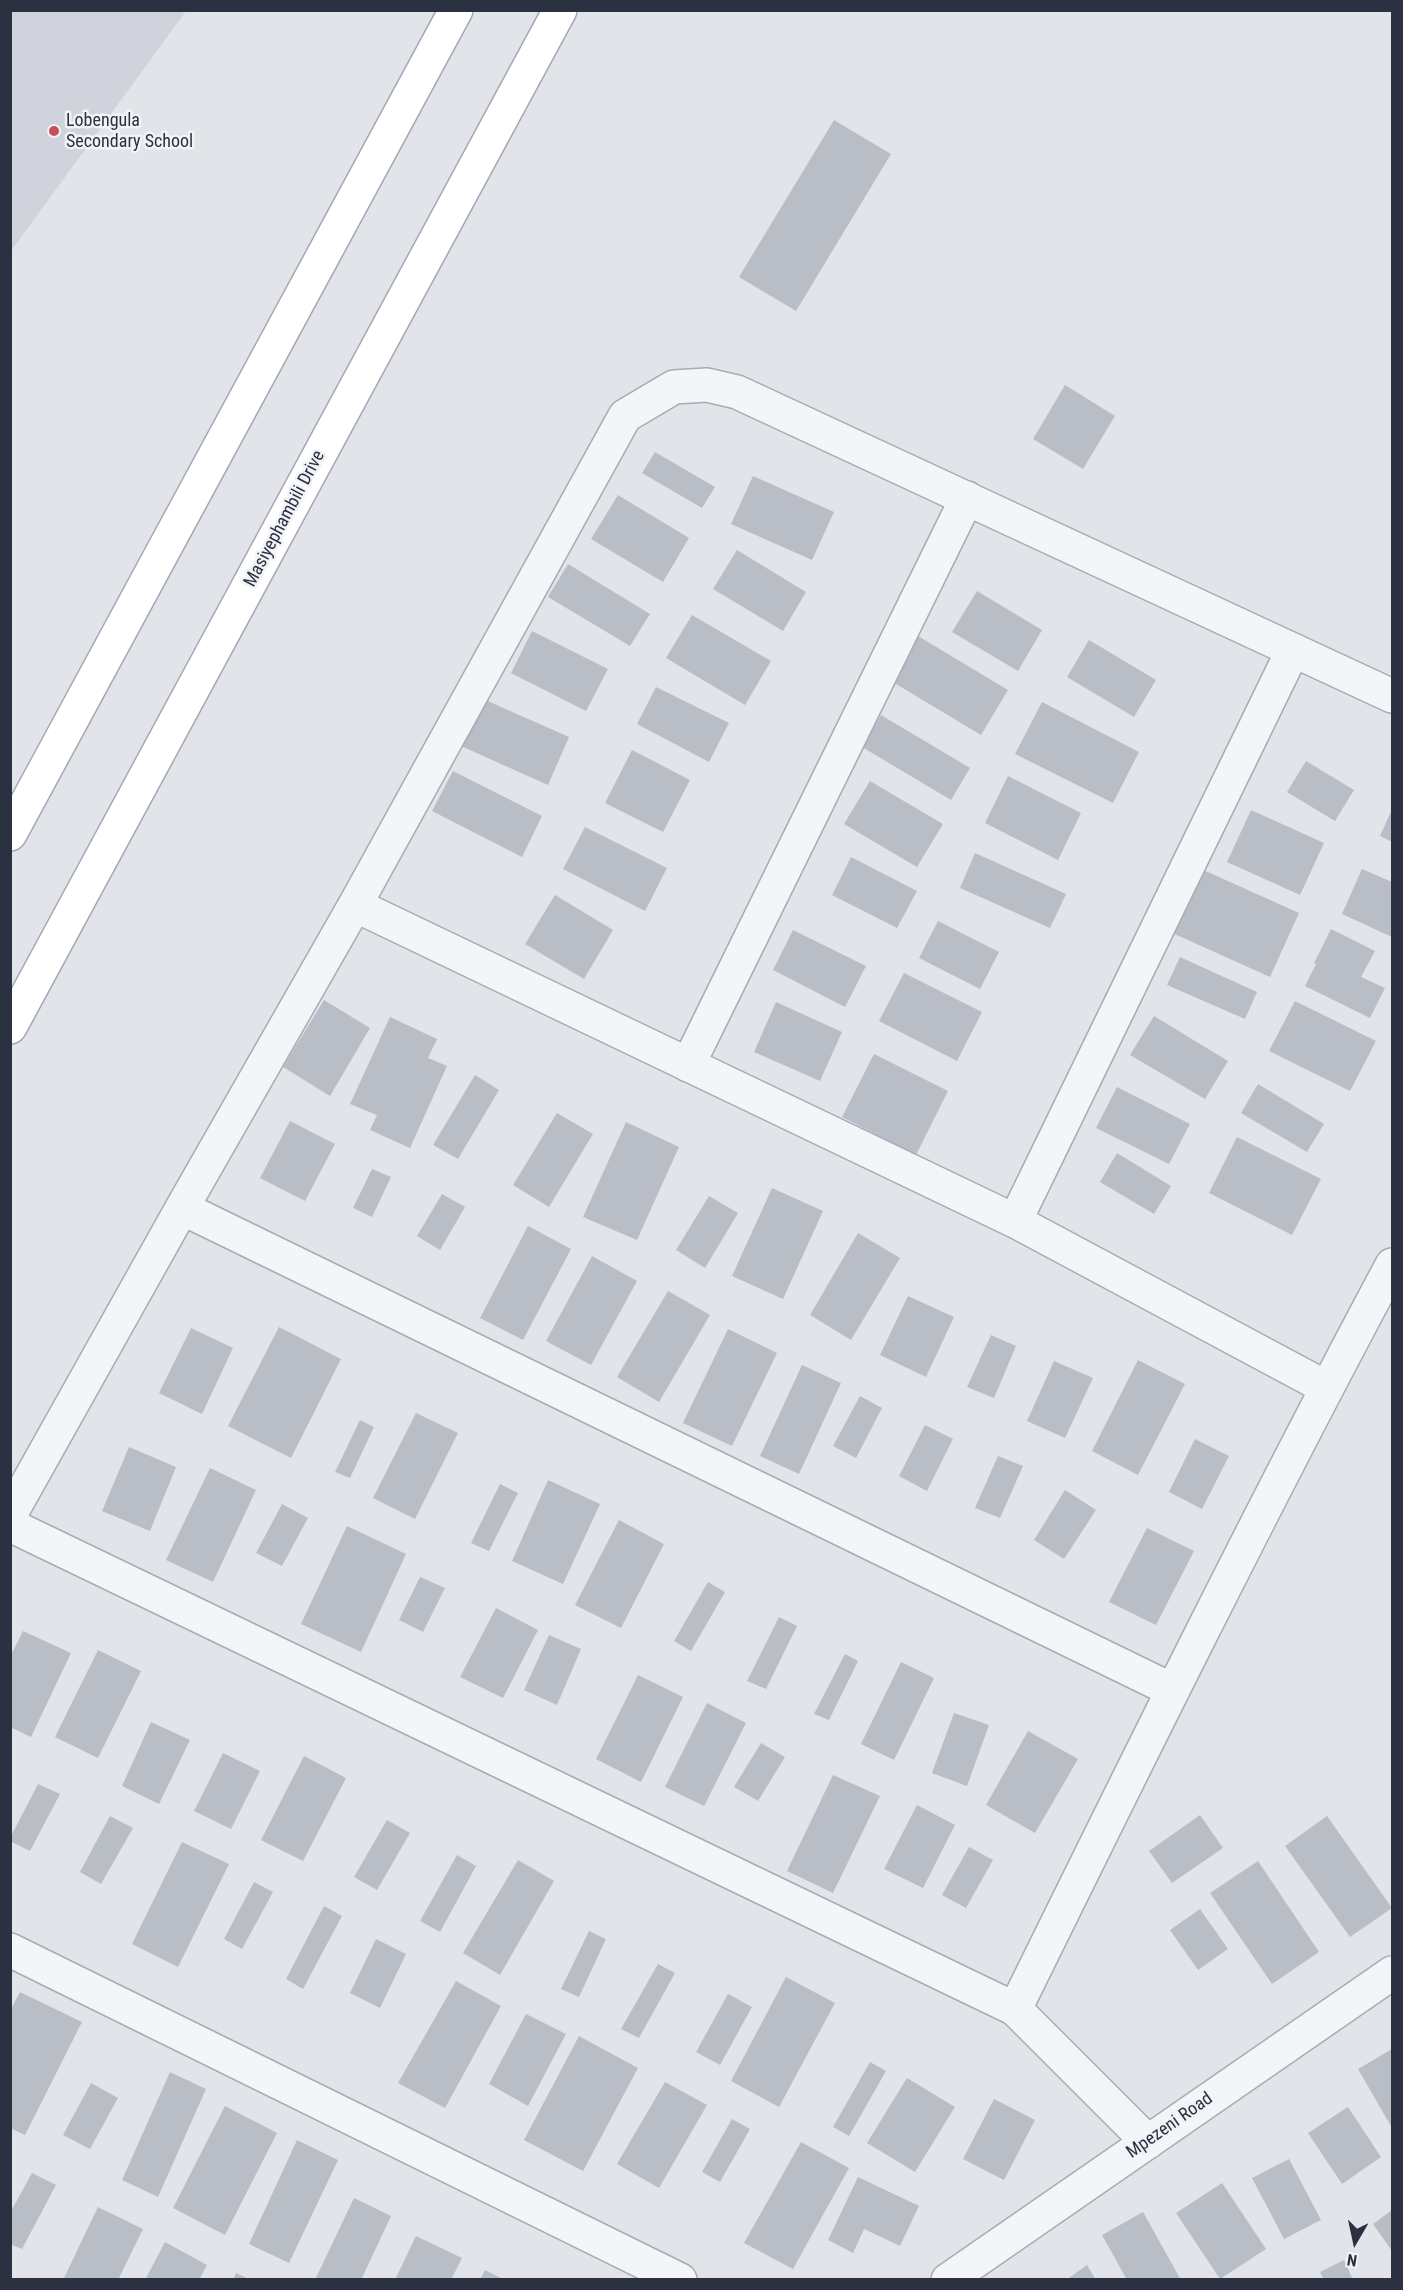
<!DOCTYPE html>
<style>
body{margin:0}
#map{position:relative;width:1403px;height:2290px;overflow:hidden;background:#e2e4e9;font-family:"Roboto Condensed",sans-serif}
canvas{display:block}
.frame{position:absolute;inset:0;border:12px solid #2b3140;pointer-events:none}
.north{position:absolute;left:1325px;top:2212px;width:60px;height:60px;-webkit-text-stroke:4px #f1f3f7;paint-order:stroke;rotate:189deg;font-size:16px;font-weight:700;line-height:24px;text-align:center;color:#2b3140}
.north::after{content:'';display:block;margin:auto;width:21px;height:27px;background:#2b3140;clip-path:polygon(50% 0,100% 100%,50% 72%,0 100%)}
</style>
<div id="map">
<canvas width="1403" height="2290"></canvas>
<div class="frame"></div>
<div class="north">N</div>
</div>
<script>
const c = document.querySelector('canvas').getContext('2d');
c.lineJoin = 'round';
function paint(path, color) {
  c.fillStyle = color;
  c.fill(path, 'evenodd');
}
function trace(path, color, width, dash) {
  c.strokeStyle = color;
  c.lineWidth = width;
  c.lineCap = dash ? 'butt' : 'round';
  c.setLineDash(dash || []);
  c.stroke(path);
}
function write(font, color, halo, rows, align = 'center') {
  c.font = font + ' "Roboto Condensed",sans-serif';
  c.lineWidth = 5;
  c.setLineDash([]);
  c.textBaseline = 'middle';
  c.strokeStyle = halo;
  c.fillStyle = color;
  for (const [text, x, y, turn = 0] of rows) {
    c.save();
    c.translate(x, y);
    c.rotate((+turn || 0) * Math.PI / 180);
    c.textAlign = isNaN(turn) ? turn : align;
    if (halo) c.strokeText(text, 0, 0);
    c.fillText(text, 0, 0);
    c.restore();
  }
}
paint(new Path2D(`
 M 11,10 L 186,11 L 11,251 L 10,11 Z`), '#d0d3db');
paint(new Path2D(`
 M 834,120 L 891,154 L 796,311 L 739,277 Z
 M 1065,385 L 1115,416 L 1083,469 L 1033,439 Z
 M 655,452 L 715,487 L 702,508 L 642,473 Z
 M 753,476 L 834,512 L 812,560 L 731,524 Z
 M 618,495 L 689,538 L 663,582 L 591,539 Z
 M 737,550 L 806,592 L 783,631 L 713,589 Z
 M 568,564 L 650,614 L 630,646 L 548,597 Z
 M 977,591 L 1042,630 L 1018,671 L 952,632 Z
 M 692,615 L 771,661 L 745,705 L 666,658 Z
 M 532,631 L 608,669 L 586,711 L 511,673 Z
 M 918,636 L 1008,690 L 981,735 L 891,681 Z
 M 1089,640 L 1156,680 L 1134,717 L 1067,677 Z
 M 656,687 L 729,723 L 709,762 L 637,724 Z
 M 483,699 L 569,737 L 548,785 L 461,746 Z
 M 1042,702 L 1139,752 L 1113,803 L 1015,754 Z
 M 881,715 L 970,768 L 951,800 L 862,747 Z
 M 632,750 L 690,780 L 663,832 L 605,803 Z
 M 1306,761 L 1354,790 L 1335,821 L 1287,792 Z
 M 453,771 L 542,816 L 522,857 L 432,811 Z
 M 1008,776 L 1081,813 L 1058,860 L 985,823 Z
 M 870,781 L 943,824 L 917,867 L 844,824 Z
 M 1392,809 L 1392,842 L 1380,836 Z
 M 1251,810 L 1324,843 L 1300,895 L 1227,862 Z
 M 585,827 L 667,868 L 645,911 L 563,869 Z
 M 975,853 L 1066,894 L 1050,928 L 960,888 Z
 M 851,857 L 917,891 L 897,928 L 832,895 Z
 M 1199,868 L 1299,913 L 1270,977 L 1170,932 Z
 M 1362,869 L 1392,882 L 1392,937 L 1342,914 Z
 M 555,895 L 613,930 L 584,979 L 525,944 Z
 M 938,921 L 999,952 L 980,989 L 919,958 Z
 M 1331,929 L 1375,951 L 1361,977 L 1385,988 L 1370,1018 L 1305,986 L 1316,964 L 1314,963 Z
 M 793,930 L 866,966 L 845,1007 L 773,970 Z
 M 1180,957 L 1257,992 L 1245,1019 L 1167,985 Z
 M 904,973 L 982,1012 L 957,1061 L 879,1021 Z
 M 324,1000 L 370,1028 L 330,1096 L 283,1067 Z
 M 1295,1001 L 1376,1041 L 1350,1091 L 1269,1051 Z
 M 776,1002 L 842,1032 L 820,1081 L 754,1052 Z
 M 1154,1016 L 1228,1061 L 1205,1099 L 1130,1055 Z
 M 390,1017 L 437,1039 L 428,1058 L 447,1066 L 410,1148 L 370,1130 L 377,1115 L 350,1104 Z
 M 874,1054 L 948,1091 L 916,1155 L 842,1117 Z
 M 475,1075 L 499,1090 L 458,1159 L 433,1145 Z
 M 1258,1084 L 1324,1124 L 1307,1152 L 1241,1113 Z
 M 1117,1087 L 1190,1124 L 1169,1164 L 1096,1128 Z
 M 557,1113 L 593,1134 L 549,1207 L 513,1185 Z
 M 290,1121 L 335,1144 L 305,1201 L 260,1178 Z
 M 626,1122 L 679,1147 L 637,1240 L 583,1217 Z
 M 1237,1137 L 1321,1179 L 1292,1235 L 1209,1193 Z
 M 1117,1153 L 1171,1186 L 1154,1214 L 1100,1182 Z
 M 372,1169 L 391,1177 L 372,1217 L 353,1208 Z
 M 772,1188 L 823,1211 L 783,1299 L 732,1276 Z
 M 442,1194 L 465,1207 L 440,1250 L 417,1236 Z
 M 709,1196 L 738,1213 L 705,1268 L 676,1250 Z
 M 528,1226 L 571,1249 L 523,1340 L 480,1318 Z
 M 858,1233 L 900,1258 L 851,1340 L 810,1315 Z
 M 592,1256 L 637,1281 L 591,1365 L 546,1341 Z
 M 668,1291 L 710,1315 L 659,1402 L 617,1377 Z
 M 908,1296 L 954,1317 L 926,1377 L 880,1355 Z
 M 279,1327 L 341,1359 L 291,1458 L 228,1426 Z
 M 191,1328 L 233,1348 L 202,1414 L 159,1393 Z
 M 728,1329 L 777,1353 L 732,1446 L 683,1423 Z
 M 991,1335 L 1016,1346 L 994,1398 L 967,1387 Z
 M 1138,1360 L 1185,1384 L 1138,1475 L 1092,1451 Z
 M 1054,1361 L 1093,1378 L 1065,1438 L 1027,1421 Z
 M 802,1365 L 841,1383 L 799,1474 L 760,1456 Z
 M 860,1396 L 882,1408 L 856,1458 L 833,1446 Z
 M 416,1413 L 458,1433 L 415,1519 L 373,1498 Z
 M 360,1420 L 374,1427 L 350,1478 L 335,1472 Z
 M 925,1425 L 953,1439 L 927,1491 L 899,1476 Z
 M 1195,1439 L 1229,1456 L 1202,1509 L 1169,1492 Z
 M 129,1447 L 176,1467 L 150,1531 L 102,1511 Z
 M 998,1456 L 1023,1466 L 1000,1518 L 975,1508 Z
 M 210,1468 L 256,1490 L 213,1582 L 166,1560 Z
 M 548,1480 L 600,1504 L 563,1584 L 512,1561 Z
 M 500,1484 L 518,1493 L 489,1551 L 471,1543 Z
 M 1065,1490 L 1096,1510 L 1064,1559 L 1034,1540 Z
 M 282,1504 L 308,1518 L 282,1566 L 256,1553 Z
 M 619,1520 L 664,1544 L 621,1628 L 575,1605 Z
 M 347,1526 L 406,1554 L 361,1652 L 301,1624 Z
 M 1147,1528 L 1194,1551 L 1156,1625 L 1109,1602 Z
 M 420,1577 L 445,1588 L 423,1632 L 399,1620 Z
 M 708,1582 L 725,1592 L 691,1651 L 674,1641 Z
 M 496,1608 L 538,1630 L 503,1698 L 460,1677 Z
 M 779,1617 L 797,1626 L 766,1689 L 747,1681 Z
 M 23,1631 L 71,1653 L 31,1737 L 10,1727 L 10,1657 Z
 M 549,1635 L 581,1649 L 557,1705 L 524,1690 Z
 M 98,1650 L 141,1671 L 98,1758 L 55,1737 Z
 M 845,1654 L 858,1661 L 829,1720 L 814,1714 Z
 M 901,1662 L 934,1678 L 894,1760 L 861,1744 Z
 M 638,1675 L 683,1697 L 641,1782 L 596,1759 Z
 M 707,1703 L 746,1723 L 704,1806 L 665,1787 Z
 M 954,1713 L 989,1725 L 967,1786 L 932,1773 Z
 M 151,1722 L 190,1740 L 159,1804 L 122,1786 Z
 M 1028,1731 L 1078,1759 L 1035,1833 L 986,1805 Z
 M 761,1743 L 785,1757 L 758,1801 L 734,1787 Z
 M 223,1753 L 260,1771 L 231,1829 L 194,1811 Z
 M 304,1756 L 346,1778 L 303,1861 L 261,1840 Z
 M 833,1775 L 880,1796 L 833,1893 L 787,1871 Z
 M 38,1784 L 60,1794 L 30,1851 L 10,1841 L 10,1838 Z
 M 917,1805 L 955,1825 L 923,1888 L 884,1869 Z
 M 1200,1815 L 1223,1848 L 1172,1883 L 1149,1851 Z
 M 110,1816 L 133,1828 L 101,1884 L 80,1872 Z
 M 1327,1816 L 1392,1908 L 1350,1937 L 1285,1846 Z
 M 387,1820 L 410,1833 L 377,1890 L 354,1877 Z
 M 182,1842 L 229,1864 L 178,1967 L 132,1944 Z
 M 969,1847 L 993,1860 L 966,1908 L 942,1895 Z
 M 457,1855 L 476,1866 L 440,1932 L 420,1921 Z
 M 518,1860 L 554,1881 L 500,1975 L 463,1953 Z
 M 1258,1861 L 1319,1952 L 1272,1984 L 1210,1893 Z
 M 254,1882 L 273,1892 L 242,1949 L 224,1939 Z
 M 324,1906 L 342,1916 L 303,1989 L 286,1979 Z
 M 1200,1909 L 1228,1949 L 1198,1970 L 1170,1930 Z
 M 589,1931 L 606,1939 L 579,1997 L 561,1989 Z
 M 376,1939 L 406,1954 L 380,2008 L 350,1993 Z
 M 658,1964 L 675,1973 L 639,2038 L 621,2029 Z
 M 786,1977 L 835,2003 L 779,2107 L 731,2081 Z
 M 456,1981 L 501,2006 L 445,2108 L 398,2083 Z
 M 20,1992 L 82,2022 L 25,2135 L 10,2128 L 10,2011 Z
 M 728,1994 L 752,2007 L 720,2065 L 696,2052 Z
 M 526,2014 L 566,2034 L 528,2106 L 489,2084 Z
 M 579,2036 L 638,2068 L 583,2171 L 524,2140 Z
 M 1392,2049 L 1392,2128 L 1358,2069 Z
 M 870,2062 L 886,2071 L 849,2136 L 833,2127 Z
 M 170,2072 L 206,2089 L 158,2197 L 122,2180 Z
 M 907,2078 L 955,2107 L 915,2172 L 867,2143 Z
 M 665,2082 L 707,2105 L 659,2188 L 617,2164 Z
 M 91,2083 L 118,2098 L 90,2149 L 63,2135 Z
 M 994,2099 L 1035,2120 L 1004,2180 L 963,2159 Z
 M 225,2106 L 277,2133 L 225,2235 L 173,2208 Z
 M 1348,2107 L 1381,2157 L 1342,2184 L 1308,2133 Z
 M 732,2119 L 750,2129 L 720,2182 L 702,2172 Z
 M 297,2140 L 338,2160 L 289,2263 L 249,2244 Z
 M 801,2142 L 849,2168 L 793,2269 L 744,2243 Z
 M 1289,2159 L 1321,2220 L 1284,2239 L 1252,2178 Z
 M 32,2173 L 56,2185 L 22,2249 L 10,2244 L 10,2213 Z
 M 858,2177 L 919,2206 L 900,2246 L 864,2229 L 853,2253 L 828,2240 Z
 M 1222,2183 L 1266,2249 L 1220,2279 L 1176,2213 Z
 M 354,2198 L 391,2216 L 361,2280 L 315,2280 Z
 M 98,2207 L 143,2229 L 118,2280 L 63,2280 Z
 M 1392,2210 L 1392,2251 L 1373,2224 Z
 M 1143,2212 L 1181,2280 L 1127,2280 L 1102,2235 Z
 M 416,2236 L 462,2258 L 451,2280 L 395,2280 Z
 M 165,2242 L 207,2265 L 199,2280 L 145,2280 Z
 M 1344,2260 L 1353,2280 L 1324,2280 L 1320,2272 Z
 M 1087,2265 L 1096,2280 L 1066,2280 Z
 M 485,2270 L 505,2280 L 480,2280 Z
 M 236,2273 L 251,2280 L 233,2280 Z`), '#b9bdc6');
const street = new Path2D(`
 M 355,905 L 1015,1221 L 1327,1388
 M 688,1065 L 967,498
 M 182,1208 L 1172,1690
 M 1015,1221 L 1293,650
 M 10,1515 L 182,1208 L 355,905 L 625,416 L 674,387 L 707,385 L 737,392 L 1392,696
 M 10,1525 L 1015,2009 L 1148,2142
 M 10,1950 L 680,2280
 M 1015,2009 C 1138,1759 1261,1510 1392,1265
 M 948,2280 L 1392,1973`);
const primary = new Path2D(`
 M 10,834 L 456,10
 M 10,1027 L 560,10`);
trace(street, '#a7abb3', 36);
trace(primary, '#a2a8b4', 36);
trace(street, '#f4f5f8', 33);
trace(primary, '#fff', 33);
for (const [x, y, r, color] of [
 [54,131,6,"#c64f57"]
]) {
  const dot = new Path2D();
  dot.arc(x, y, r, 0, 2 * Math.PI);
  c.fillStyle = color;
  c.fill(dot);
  trace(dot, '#f1f3f7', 2);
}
write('18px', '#2b3140', '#f1f3f7', [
 ["Lobengula",66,121],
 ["Secondary School",66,142]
], 'left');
write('18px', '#2b3140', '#f1f3f7', [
 ["Masiyephambili Drive",285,519,-62],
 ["Mpezeni Road",1170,2126,-35]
]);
</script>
